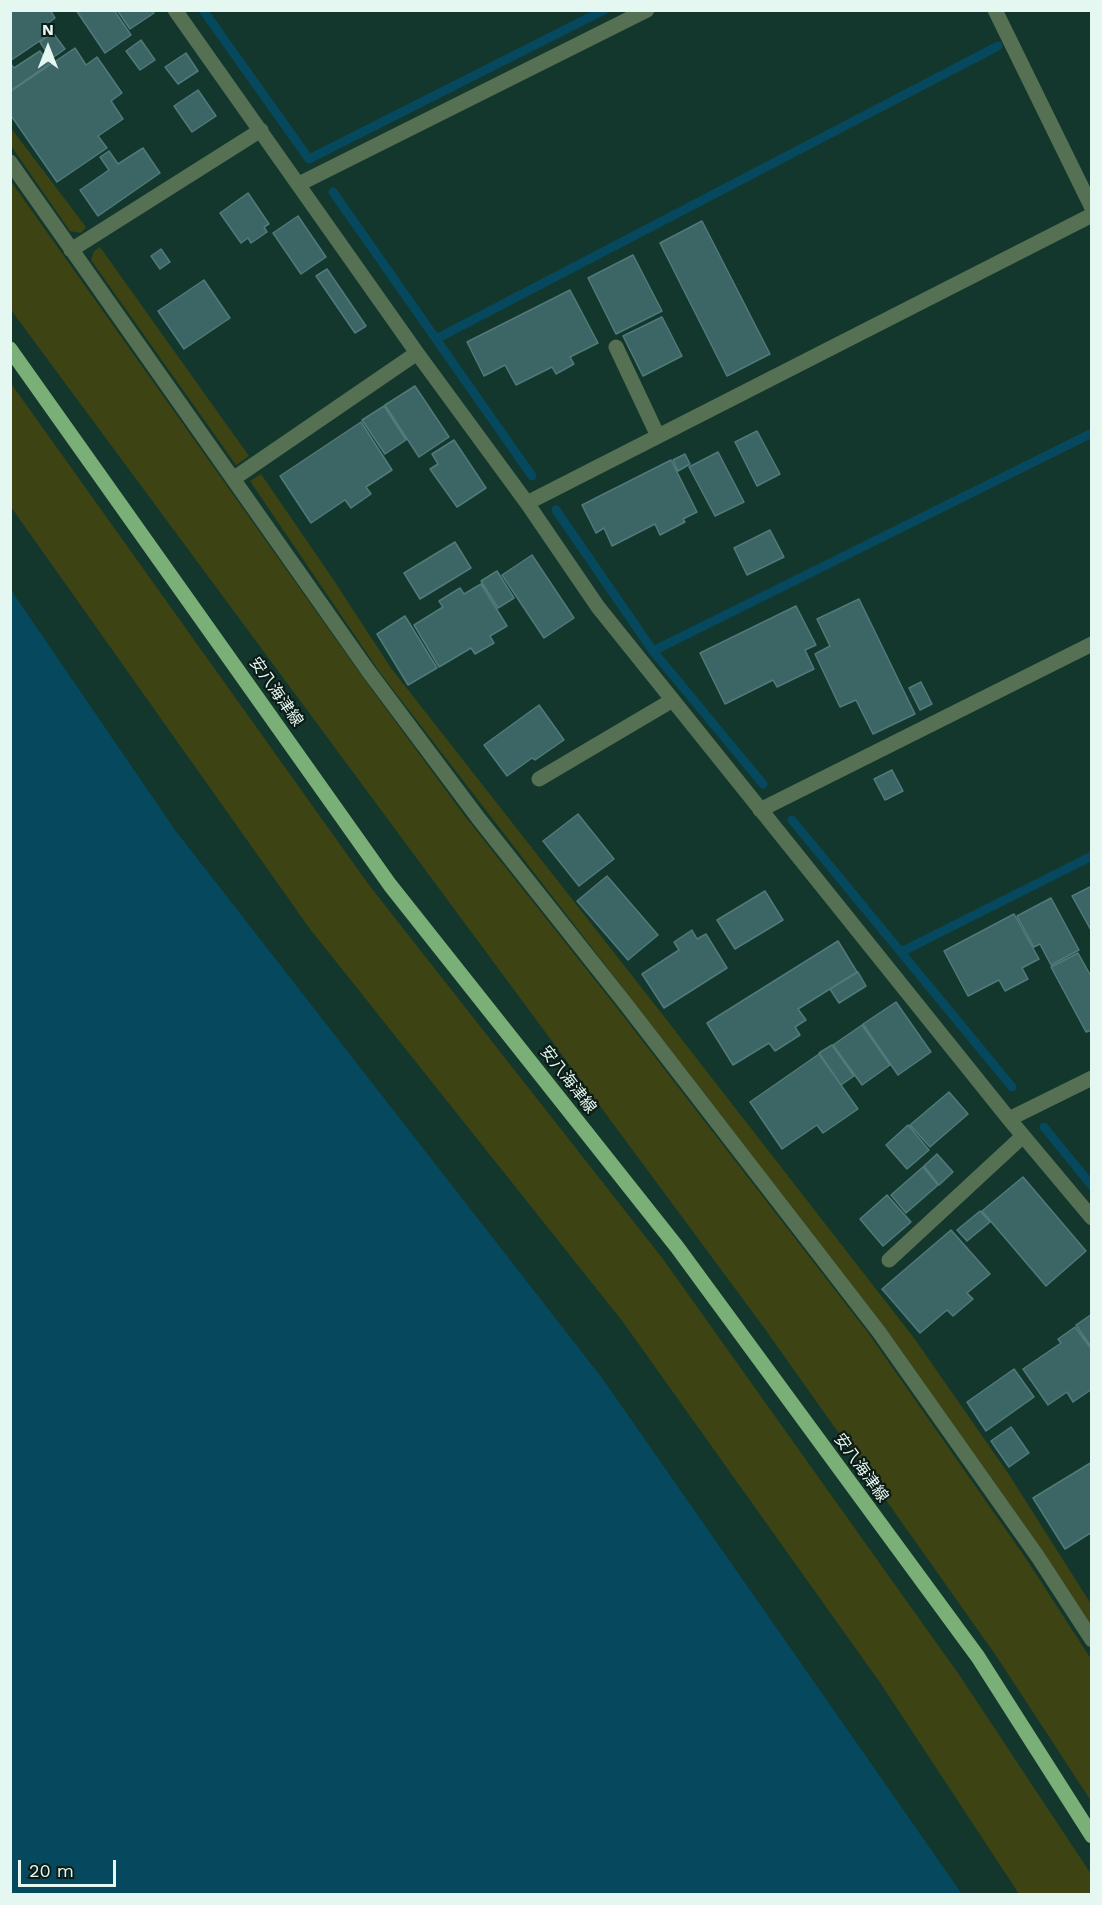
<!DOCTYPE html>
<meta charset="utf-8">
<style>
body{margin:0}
#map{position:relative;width:1102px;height:1905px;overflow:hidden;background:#13372c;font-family:"Work Sans",sans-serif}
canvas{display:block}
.frame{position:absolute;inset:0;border:12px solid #e4f7f0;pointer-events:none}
.north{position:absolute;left:18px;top:18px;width:60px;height:60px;-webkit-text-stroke:4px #0c1b16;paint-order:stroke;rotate:0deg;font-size:16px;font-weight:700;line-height:24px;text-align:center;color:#e4f7f0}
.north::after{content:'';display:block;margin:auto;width:21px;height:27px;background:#e4f7f0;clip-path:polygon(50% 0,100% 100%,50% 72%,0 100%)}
.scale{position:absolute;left:18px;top:1860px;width:98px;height:27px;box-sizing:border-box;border:3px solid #e4f7f0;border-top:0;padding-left:8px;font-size:18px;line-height:21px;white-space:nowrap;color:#e4f7f0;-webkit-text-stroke:4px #0c1b16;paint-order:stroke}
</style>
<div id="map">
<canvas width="1102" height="1905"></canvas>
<div class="frame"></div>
<div class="north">N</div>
<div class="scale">20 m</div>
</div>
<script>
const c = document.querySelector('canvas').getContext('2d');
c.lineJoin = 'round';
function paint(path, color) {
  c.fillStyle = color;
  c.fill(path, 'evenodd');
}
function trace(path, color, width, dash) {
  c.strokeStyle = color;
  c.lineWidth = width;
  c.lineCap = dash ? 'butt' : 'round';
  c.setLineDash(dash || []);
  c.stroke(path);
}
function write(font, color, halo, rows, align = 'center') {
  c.font = font + ' "Work Sans","Noto Sans JP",sans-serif';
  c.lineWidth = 4.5;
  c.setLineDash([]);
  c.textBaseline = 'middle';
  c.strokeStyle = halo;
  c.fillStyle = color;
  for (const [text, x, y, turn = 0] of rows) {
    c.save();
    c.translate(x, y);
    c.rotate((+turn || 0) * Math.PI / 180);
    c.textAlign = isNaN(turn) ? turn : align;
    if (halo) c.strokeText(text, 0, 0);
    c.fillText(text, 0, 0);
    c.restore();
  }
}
paint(new Path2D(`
 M 11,128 L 86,227 L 81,233 L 70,231 L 11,146 Z
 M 10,180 L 359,672 L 464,815 L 614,1004 L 869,1334 L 1027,1560 L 1091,1659 L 1091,1801 L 997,1657 L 765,1329 L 11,310 Z
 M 100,247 L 249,456 L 236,465 L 91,260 L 94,251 Z
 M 10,382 L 369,885 L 663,1259 L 960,1676 L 1091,1874 L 1091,1894 L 1019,1894 L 881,1684 L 623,1322 L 310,929 L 11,507 Z
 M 261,474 L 331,576 L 391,668 L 659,1010 L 914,1338 L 1008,1473 L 1091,1604 L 1091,1630 L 1046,1556 L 888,1332 L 381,674 L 250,481 Z`), '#3d4313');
paint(new Path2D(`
 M 11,590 L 175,830 L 602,1378 L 962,1894 L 11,1894 Z`), '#06495e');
trace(new Path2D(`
 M 203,10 L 309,159 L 604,10
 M 333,192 L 532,476
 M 436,339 L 998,46
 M 556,510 L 653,651 L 763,784
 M 653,651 L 1092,433
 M 792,820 L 1012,1087
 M 901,952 L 1092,856
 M 1044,1127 L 1092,1186`), '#06495e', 9);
const building = new Path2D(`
 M 10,10 L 50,10 L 55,18 L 47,24 L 53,32 L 10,61 Z
 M 76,10 L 114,10 L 131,35 L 105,53 Z
 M 117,10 L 152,10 L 154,13 L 130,29 Z
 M 53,33 L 65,49 L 51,59 L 40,42 Z
 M 141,40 L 155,60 L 140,70 L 126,51 Z
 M 75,48 L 86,65 L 97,57 L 122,93 L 111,101 L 123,119 L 98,136 L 107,148 L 57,182 L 10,114 L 10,92 Z
 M 40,51 L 49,64 L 10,91 L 10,63 L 14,68 Z
 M 186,53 L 198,71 L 178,84 L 165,67 Z
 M 198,90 L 216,116 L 192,132 L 174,106 Z
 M 143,148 L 160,173 L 98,216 L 80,190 L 109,170 L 100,157 L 109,151 L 118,164 Z
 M 248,193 L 269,224 L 264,227 L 267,232 L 251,243 L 248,238 L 241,243 L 220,213 Z
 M 298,216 L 326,257 L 301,274 L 273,233 Z
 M 702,221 L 770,354 L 727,376 L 660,243 Z
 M 161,249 L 170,262 L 160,269 L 151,256 Z
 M 633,255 L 662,311 L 616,334 L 588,278 Z
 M 327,269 L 366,326 L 355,333 L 316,276 Z
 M 204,280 L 230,318 L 184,349 L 158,311 Z
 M 570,290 L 598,343 L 570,357 L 574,364 L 556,374 L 552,367 L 516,385 L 505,365 L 484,376 L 467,342 Z
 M 662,317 L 682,356 L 643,376 L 623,336 Z
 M 415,386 L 449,437 L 419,457 L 385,405 Z
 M 384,406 L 406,440 L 385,454 L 362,420 Z
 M 361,422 L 392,470 L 366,487 L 371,494 L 351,508 L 345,500 L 311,523 L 280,476 Z
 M 757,431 L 780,474 L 757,486 L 735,442 Z
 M 454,440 L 486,488 L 457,507 L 430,469 L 438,464 L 432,454 Z
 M 718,452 L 744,502 L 715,516 L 689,467 Z
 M 685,454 L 690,464 L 678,471 L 673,460 Z
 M 671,460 L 697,512 L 683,519 L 685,522 L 660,535 L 655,524 L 612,546 L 604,528 L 596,533 L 582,505 Z
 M 770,530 L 784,557 L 747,575 L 734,548 Z
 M 455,542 L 471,568 L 420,599 L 404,573 Z
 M 532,555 L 574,618 L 544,638 L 502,575 Z
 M 497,571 L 514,598 L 498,608 L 481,581 Z
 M 481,584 L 507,626 L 490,636 L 494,643 L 475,654 L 471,648 L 439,667 L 414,625 L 443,607 L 439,601 L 460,588 L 464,594 Z
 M 859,599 L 915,714 L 873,734 L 856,700 L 840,707 L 815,654 L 830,646 L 817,619 Z
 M 796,606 L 816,645 L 805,650 L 814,669 L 777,687 L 773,680 L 725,704 L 700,653 Z
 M 405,616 L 437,668 L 408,685 L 377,634 Z
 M 921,682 L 932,704 L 920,710 L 909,688 Z
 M 539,705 L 564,740 L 535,760 L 532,758 L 507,776 L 484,745 Z
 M 892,770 L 903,791 L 885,800 L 874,779 Z
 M 578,814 L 614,859 L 579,886 L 543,841 Z
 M 607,876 L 658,935 L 628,960 L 577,901 Z
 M 1092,886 L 1092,932 L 1072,896 Z
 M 765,891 L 783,920 L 735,949 L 717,920 Z
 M 1051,898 L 1079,950 L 1051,965 L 1040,944 L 1034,947 L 1017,916 Z
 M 1014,914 L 1039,959 L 1022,968 L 1028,979 L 1005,991 L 999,980 L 968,996 L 944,951 Z
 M 692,930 L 697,939 L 706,934 L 727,968 L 664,1008 L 642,974 L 679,950 L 674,942 Z
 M 838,941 L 857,972 L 798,1009 L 806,1020 L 795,1027 L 800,1035 L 775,1051 L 769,1043 L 733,1065 L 707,1023 Z
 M 1078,953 L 1092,978 L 1092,1030 L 1086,1032 L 1051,967 Z
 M 858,972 L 866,986 L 839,1003 L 830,989 Z
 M 896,1002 L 931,1052 L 898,1075 L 863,1024 Z
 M 862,1025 L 890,1065 L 862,1085 L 833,1045 Z
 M 832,1045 L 854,1076 L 841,1085 L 819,1053 Z
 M 819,1054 L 858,1109 L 823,1133 L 817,1125 L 782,1149 L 750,1102 Z
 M 949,1092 L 968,1114 L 930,1147 L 910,1125 Z
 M 908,1125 L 929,1150 L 907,1169 L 886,1145 Z
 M 937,1154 L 953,1172 L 939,1185 L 924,1166 Z
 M 923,1167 L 938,1185 L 906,1213 L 891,1195 Z
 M 1023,1177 L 1086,1251 L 1046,1286 L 982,1211 Z
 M 887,1195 L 911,1222 L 883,1246 L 860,1219 Z
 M 980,1211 L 990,1222 L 967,1241 L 957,1230 Z
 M 951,1230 L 990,1274 L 967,1293 L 973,1299 L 953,1316 L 947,1310 L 920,1333 L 882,1289 Z
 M 1092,1314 L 1092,1348 L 1076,1325 Z
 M 1075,1327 L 1092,1350 L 1092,1389 L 1073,1402 L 1067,1392 L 1048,1405 L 1023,1369 L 1061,1343 L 1058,1339 Z
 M 1014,1369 L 1034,1397 L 986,1431 L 967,1402 Z
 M 1011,1427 L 1029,1453 L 1009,1467 L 991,1441 Z
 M 1092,1462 L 1092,1532 L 1065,1549 L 1033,1498 Z`);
paint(building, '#3c6566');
trace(building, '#517a7b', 1.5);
trace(new Path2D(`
 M 175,10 L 417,353 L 527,503 L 598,607 L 1009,1119 L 1092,1218
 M 995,10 L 1092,208
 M 10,162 L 369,672 L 479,819 L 625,1003 L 879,1332 L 1038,1557 L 1092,1640
 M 299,184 L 647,10
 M 71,250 L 261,130
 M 616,347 L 658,436
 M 233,479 L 417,353
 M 527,503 L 1092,215
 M 539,779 L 671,701
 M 760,810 L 1092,644
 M 1009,1119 L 1092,1078
 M 889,1260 L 1023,1136`), '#567054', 15);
trace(new Path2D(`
 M 10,349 L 390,885 L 677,1247 L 978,1657 L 1092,1836`), '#7ab077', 15);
write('16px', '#e4f7f0', '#0c1b16', [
 ["安八海津線",276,692,55],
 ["安八海津線",568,1080,52],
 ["安八海津線",861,1468,54]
]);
</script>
